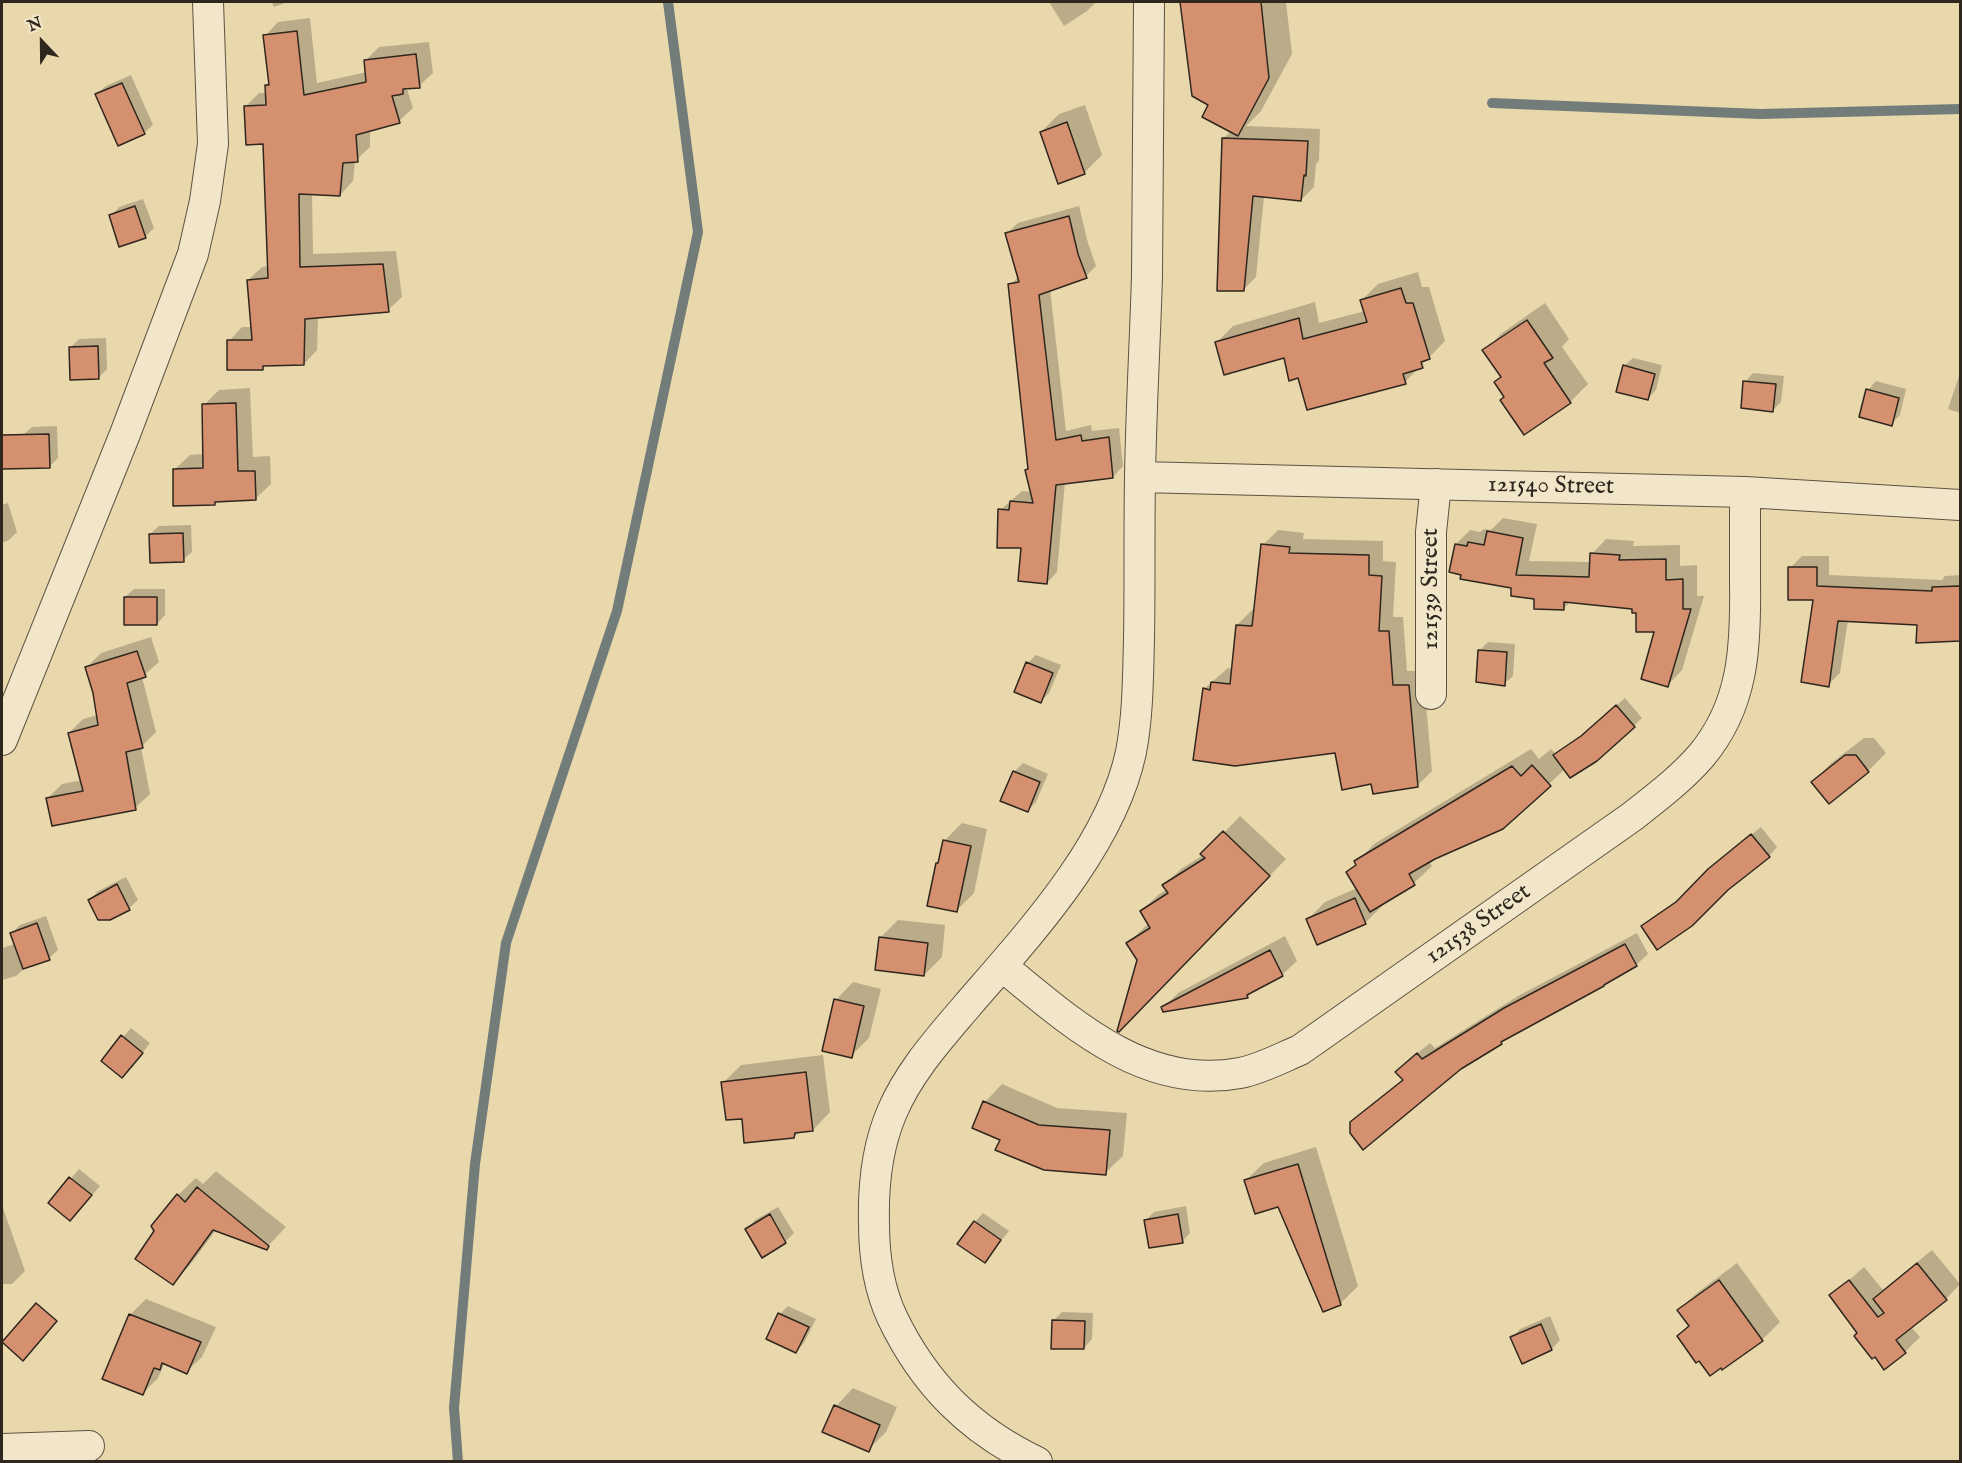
<!DOCTYPE html>
<style>
body{margin:0}
#map{position:relative;width:1962px;height:1463px;overflow:hidden;background:#e9d8ac;font-family:"IM FELL English",serif}
canvas{display:block}
.frame{position:absolute;inset:0;border:3px solid #2f261d;pointer-events:none}
.north{position:absolute;left:12px;top:12px;width:60px;height:60px;-webkit-text-stroke:4px #f1e6c9;paint-order:stroke;rotate:338deg;font-size:16px;font-weight:700;line-height:24px;text-align:center;color:#2f261d}
.north::after{content:'';display:block;margin:auto;width:21px;height:27px;background:#2f261d;clip-path:polygon(50% 0,100% 100%,50% 72%,0 100%)}
</style>
<div id="map">
<canvas width="1962" height="1463"></canvas>
<div class="frame"></div>
<div class="north">N</div>
</div>
<script>
const c = document.querySelector('canvas').getContext('2d');
c.lineJoin = 'round';
function paint(path, color) {
  c.fillStyle = color;
  c.fill(path, 'evenodd');
}
function trace(path, color, width, dash) {
  c.strokeStyle = color;
  c.lineWidth = width;
  c.lineCap = dash ? 'butt' : 'round';
  c.setLineDash(dash || []);
  c.stroke(path);
}
function write(font, color, halo, rows, align = 'center') {
  c.font = font + ' "IM FELL English",serif';
  c.lineWidth = 4.5;
  c.setLineDash([]);
  c.textBaseline = 'middle';
  c.strokeStyle = halo;
  c.fillStyle = color;
  for (const [text, x, y, turn = 0] of rows) {
    c.save();
    c.translate(x, y);
    c.rotate((+turn || 0) * Math.PI / 180);
    c.textAlign = isNaN(turn) ? turn : align;
    if (halo) c.strokeText(text, 0, 0);
    c.fillText(text, 0, 0);
    c.restore();
  }
}
paint(new Path2D(`
 M 272,2 L 288,2 L 274,7 Z
 M 1049,2 L 1095,2 L 1095,3 L 1087,11 L 1064,26 Z
 M 1182,2 L 1286,2 L 1292,54 L 1261,111 L 1246,126 L 1320,129 L 1319,161 L 1316,164 L 1314,187 L 1301,200 L 1264,196 L 1256,277 L 1243,290 L 1223,139 L 1231,131 L 1210,104 L 1193,95 Z
 M 310,18 L 317,83 L 367,72 L 365,61 L 379,47 L 429,42 L 433,73 L 419,86 L 407,89 L 413,108 L 399,121 L 370,130 L 370,147 L 355,161 L 353,181 L 340,195 L 312,193 L 313,254 L 396,251 L 402,297 L 388,310 L 318,316 L 317,350 L 304,364 L 266,364 L 262,369 L 229,341 L 242,327 L 252,327 L 248,280 L 262,267 L 269,266 L 265,143 L 245,107 L 259,93 L 267,93 L 266,85 L 270,81 L 265,36 L 278,22 Z
 M 131,75 L 153,125 L 144,133 L 97,94 L 106,86 Z
 M 1085,105 L 1102,155 L 1084,173 L 1041,132 L 1059,114 Z
 M 143,199 L 154,228 L 145,237 L 111,216 L 119,207 Z
 M 1079,206 L 1088,243 L 1096,266 L 1086,276 L 1050,289 L 1066,431 L 1091,425 L 1092,431 L 1119,428 L 1123,466 L 1113,477 L 1065,482 L 1057,572 L 1047,583 L 1000,510 L 1022,491 L 1032,492 L 1027,470 L 1029,467 L 1010,285 L 1019,276 L 1007,233 L 1018,223 Z
 M 1418,272 L 1422,287 L 1429,287 L 1445,341 L 1405,382 L 1299,377 L 1285,356 L 1216,343 L 1233,326 L 1315,302 L 1319,323 L 1365,311 L 1362,300 L 1378,284 Z
 M 1545,303 L 1569,339 L 1562,347 L 1588,384 L 1570,402 L 1506,397 L 1502,376 L 1484,351 L 1502,333 Z
 M 106,338 L 107,369 L 98,378 L 71,347 L 79,339 Z
 M 1633,358 L 1662,365 L 1656,390 L 1647,399 L 1624,366 Z
 M 1753,373 L 1784,376 L 1781,402 L 1773,410 L 1745,382 Z
 M 1960,373 L 1960,413 L 1948,409 Z
 M 1876,381 L 1906,389 L 1900,415 L 1891,424 L 1868,390 Z
 M 250,388 L 253,457 L 270,456 L 271,484 L 255,499 L 218,500 L 214,504 L 174,470 L 190,455 L 205,454 L 204,405 L 219,390 Z
 M 57,426 L 58,458 L 49,467 L 23,435 L 32,427 Z
 M 8,503 L 17,532 L 9,540 L 2,543 L 2,505 Z
 M 1503,518 L 1537,524 L 1529,561 L 1591,562 L 1592,554 L 1606,539 L 1634,541 L 1633,546 L 1680,545 L 1680,566 L 1697,565 L 1697,596 L 1704,596 L 1682,670 L 1668,685 L 1656,630 L 1633,607 L 1571,601 L 1563,609 L 1513,587 L 1456,544 L 1470,530 L 1480,532 L 1484,529 L 1491,530 Z
 M 191,525 L 192,552 L 183,560 L 150,534 L 159,526 Z
 M 1278,530 L 1304,533 L 1303,539 L 1383,541 L 1383,561 L 1396,562 L 1393,617 L 1403,617 L 1407,671 L 1423,671 L 1432,771 L 1417,786 L 1372,782 L 1336,751 L 1204,689 L 1228,668 L 1233,669 L 1237,625 L 1252,610 L 1255,611 L 1263,545 Z
 M 1802,556 L 1829,556 L 1829,575 L 1942,580 L 1945,576 L 1960,575 L 1960,639 L 1918,641 L 1918,623 L 1848,620 L 1840,673 L 1828,685 L 1815,599 L 1790,568 Z
 M 134,589 L 165,589 L 165,615 L 157,624 L 125,597 Z
 M 151,637 L 159,662 L 142,677 L 156,732 L 141,747 L 150,794 L 135,808 L 48,798 L 62,784 L 82,780 L 69,733 L 83,719 L 98,715 L 94,692 L 86,668 L 101,653 Z
 M 1488,642 L 1515,644 L 1513,676 L 1504,684 L 1479,651 Z
 M 1036,655 L 1061,665 L 1049,693 L 1040,702 L 1028,663 Z
 M 1625,698 L 1642,718 L 1634,726 L 1565,769 L 1502,828 L 1429,861 L 1432,866 L 1414,883 L 1382,903 L 1383,905 L 1365,923 L 1307,920 L 1325,902 L 1357,888 L 1348,872 L 1374,844 L 1531,749 L 1539,759 L 1551,749 L 1556,754 L 1564,747 L 1591,728 Z
 M 1864,738 L 1874,738 L 1886,753 L 1868,771 L 1829,802 L 1813,782 L 1830,764 Z
 M 1023,763 L 1048,774 L 1036,802 L 1028,810 L 1014,772 Z
 M 1240,816 L 1286,859 L 1136,1013 L 1139,959 L 1128,943 L 1149,923 L 1142,911 L 1158,895 L 1167,889 L 1164,885 L 1181,869 L 1203,855 Z
 M 962,823 L 987,829 L 974,893 L 956,911 L 937,863 L 940,860 L 944,841 Z
 M 1761,827 L 1777,847 L 1769,856 L 1727,889 L 1642,927 L 1651,918 L 1686,894 L 1718,861 Z
 M 126,877 L 138,900 L 129,908 L 90,900 L 98,891 Z
 M 46,916 L 58,950 L 49,958 L 26,967 L 16,976 L 2,980 L 2,948 L 15,944 L 12,933 L 20,925 Z
 M 898,920 L 945,925 L 942,957 L 924,975 L 880,938 Z
 M 1637,933 L 1648,954 L 1636,965 L 1507,1037 L 1501,1043 L 1351,1123 L 1404,1079 L 1409,1060 L 1430,1043 L 1435,1048 L 1518,996 Z
 M 1285,936 L 1297,961 L 1282,975 L 1256,989 L 1247,997 L 1163,1008 L 1178,993 Z
 M 853,982 L 881,989 L 869,1038 L 851,1056 L 836,1000 Z
 M 131,1028 L 150,1043 L 131,1068 L 103,1060 Z
 M 823,1055 L 830,1112 L 813,1130 L 799,1132 L 794,1137 L 743,1117 L 723,1083 L 741,1065 Z
 M 1002,1084 L 1057,1108 L 1127,1113 L 1123,1156 L 1105,1173 L 1002,1139 L 985,1102 Z
 M 1316,1147 L 1358,1286 L 1340,1304 L 1279,1205 L 1246,1180 L 1264,1163 Z
 M 79,1169 L 100,1186 L 78,1211 L 50,1203 Z
 M 216,1171 L 286,1227 L 266,1248 L 216,1230 L 190,1265 L 173,1283 L 178,1195 L 196,1178 L 203,1184 Z
 M 2,1205 L 25,1271 L 12,1284 L 2,1284 Z
 M 1186,1206 L 1190,1233 L 1182,1242 L 1146,1220 L 1154,1212 Z
 M 778,1207 L 794,1233 L 785,1242 L 763,1255 L 747,1229 L 755,1220 Z
 M 983,1213 L 1009,1231 L 984,1261 L 975,1222 Z
 M 1932,1250 L 1960,1284 L 1946,1299 L 1911,1327 L 1920,1337 L 1905,1352 L 1885,1367 L 1831,1296 L 1864,1267 L 1883,1290 Z
 M 1737,1263 L 1780,1322 L 1762,1340 L 1722,1368 L 1679,1336 L 1690,1325 L 1679,1310 L 1697,1293 Z
 M 146,1299 L 216,1327 L 202,1357 L 186,1372 L 165,1362 L 158,1378 L 143,1393 L 130,1315 Z
 M 788,1306 L 816,1319 L 804,1343 L 796,1352 L 780,1314 Z
 M 1062,1312 L 1093,1313 L 1092,1339 L 1084,1348 L 1053,1321 Z
 M 1550,1316 L 1560,1340 L 1552,1349 L 1522,1362 L 1512,1338 L 1520,1329 Z
 M 853,1388 L 897,1407 L 886,1432 L 868,1450 L 824,1431 L 836,1406 Z`), '#0003');
trace(new Path2D(`
 M 1492,103 L 1760,114 L 1960,109
 M 458,1462 L 454,1408 L 475,1164 L 506,943 L 617,611 L 698,232 L 668,2`), '#727c79', 10);
const building = new Path2D(`
 M 1180,2 L 1261,2 L 1269,78 L 1238,136 L 1202,117 L 1208,105 L 1192,96 Z
 M 297,31 L 304,95 L 366,82 L 364,60 L 416,54 L 420,88 L 403,89 L 403,94 L 392,96 L 400,123 L 356,135 L 358,162 L 343,163 L 340,196 L 299,194 L 300,267 L 383,264 L 389,312 L 305,319 L 304,365 L 263,366 L 263,370 L 227,370 L 227,340 L 252,340 L 247,280 L 268,278 L 263,144 L 246,145 L 244,106 L 266,105 L 265,85 L 269,85 L 263,35 Z
 M 122,83 L 145,134 L 118,146 L 95,94 Z
 M 1067,122 L 1085,174 L 1058,184 L 1040,132 Z
 M 1222,138 L 1308,141 L 1306,176 L 1304,175 L 1301,201 L 1253,196 L 1244,291 L 1217,291 Z
 M 135,206 L 146,238 L 119,247 L 109,215 Z
 M 1069,216 L 1078,254 L 1087,278 L 1039,295 L 1056,440 L 1081,435 L 1082,441 L 1109,437 L 1113,478 L 1056,485 L 1047,584 L 1018,581 L 1021,548 L 997,548 L 998,509 L 1009,510 L 1010,501 L 1033,503 L 1025,470 L 1028,469 L 1008,284 L 1019,282 L 1005,233 Z
 M 1401,288 L 1406,303 L 1413,303 L 1430,359 L 1421,362 L 1423,368 L 1403,374 L 1406,384 L 1307,410 L 1298,378 L 1289,381 L 1284,358 L 1224,375 L 1215,342 L 1299,318 L 1303,339 L 1367,322 L 1360,300 Z
 M 1527,320 L 1553,358 L 1544,363 L 1571,403 L 1524,435 L 1500,400 L 1504,397 L 1494,382 L 1501,377 L 1482,350 Z
 M 98,346 L 99,379 L 70,380 L 69,347 Z
 M 1623,365 L 1655,374 L 1648,400 L 1616,392 Z
 M 1743,381 L 1776,384 L 1773,412 L 1741,408 Z
 M 1866,389 L 1899,398 L 1892,426 L 1859,417 Z
 M 236,403 L 238,471 L 255,471 L 256,500 L 215,502 L 215,505 L 173,506 L 173,469 L 203,468 L 202,404 Z
 M 49,434 L 50,468 L 2,469 L 2,435 Z
 M 1487,531 L 1523,538 L 1516,575 L 1589,577 L 1590,553 L 1620,555 L 1619,560 L 1666,559 L 1666,580 L 1683,579 L 1683,609 L 1691,609 L 1668,687 L 1641,679 L 1654,632 L 1636,632 L 1636,613 L 1632,613 L 1632,609 L 1564,602 L 1564,610 L 1534,609 L 1534,599 L 1511,596 L 1511,588 L 1460,579 L 1461,575 L 1449,572 L 1455,544 L 1467,546 L 1468,542 L 1484,545 Z
 M 183,533 L 184,562 L 150,563 L 149,534 Z
 M 1261,544 L 1290,547 L 1289,553 L 1369,555 L 1369,575 L 1382,576 L 1379,631 L 1389,631 L 1393,685 L 1409,685 L 1418,787 L 1373,794 L 1371,784 L 1342,790 L 1335,753 L 1235,766 L 1193,760 L 1203,688 L 1210,690 L 1211,682 L 1230,684 L 1236,625 L 1252,626 Z
 M 1788,567 L 1817,567 L 1817,586 L 1932,591 L 1932,587 L 1960,586 L 1960,641 L 1916,643 L 1917,625 L 1838,621 L 1829,687 L 1801,682 L 1813,600 L 1788,600 Z
 M 124,597 L 157,597 L 157,625 L 124,625 Z
 M 1478,650 L 1507,652 L 1505,686 L 1476,682 Z
 M 137,651 L 146,677 L 127,683 L 143,748 L 126,752 L 136,810 L 52,826 L 46,798 L 83,791 L 68,733 L 98,725 L 93,693 L 85,667 Z
 M 1026,662 L 1053,673 L 1041,703 L 1014,692 Z
 M 1616,705 L 1635,727 L 1597,761 L 1570,778 L 1553,755 L 1581,736 Z
 M 1845,755 L 1856,755 L 1869,772 L 1829,804 L 1811,782 Z
 M 1532,765 L 1551,786 L 1503,829 L 1435,859 L 1409,874 L 1415,885 L 1370,912 L 1346,872 L 1356,865 L 1354,861 L 1512,766 L 1521,776 Z
 M 1013,771 L 1040,782 L 1028,812 L 1000,801 Z
 M 1223,831 L 1270,876 L 1119,1032 L 1117,1031 L 1137,960 L 1126,943 L 1150,928 L 1140,911 L 1168,893 L 1162,885 L 1205,858 L 1200,854 Z
 M 1751,834 L 1770,857 L 1728,890 L 1692,926 L 1657,950 L 1641,926 L 1676,902 L 1708,869 Z
 M 943,840 L 971,846 L 957,912 L 927,906 L 936,863 L 938,863 Z
 M 117,884 L 130,910 L 110,920 L 98,920 L 88,900 Z
 M 1355,898 L 1366,924 L 1317,945 L 1306,919 Z
 M 37,923 L 50,960 L 23,969 L 10,933 Z
 M 879,937 L 928,943 L 924,976 L 875,970 Z
 M 1625,944 L 1637,966 L 1604,985 L 1604,986 L 1501,1042 L 1502,1044 L 1461,1069 L 1363,1150 L 1350,1133 L 1350,1122 L 1403,1080 L 1395,1072 L 1417,1053 L 1422,1059 L 1504,1008 Z
 M 1270,950 L 1283,976 L 1247,995 L 1248,998 L 1163,1012 L 1161,1007 Z
 M 834,999 L 864,1006 L 852,1058 L 822,1051 Z
 M 121,1035 L 143,1053 L 122,1078 L 101,1061 Z
 M 806,1072 L 813,1131 L 795,1133 L 794,1138 L 744,1143 L 742,1119 L 726,1120 L 721,1082 Z
 M 983,1101 L 1039,1125 L 1110,1130 L 1106,1175 L 1044,1170 L 995,1150 L 1000,1140 L 972,1128 Z
 M 1298,1164 L 1341,1305 L 1323,1312 L 1278,1207 L 1255,1214 L 1244,1180 Z
 M 69,1177 L 92,1195 L 70,1221 L 48,1203 Z
 M 197,1187 L 269,1246 L 267,1250 L 213,1230 L 173,1285 L 135,1259 L 154,1231 L 151,1226 L 177,1194 L 185,1202 Z
 M 770,1214 L 786,1243 L 762,1258 L 745,1229 Z
 M 1178,1214 L 1183,1243 L 1149,1248 L 1144,1220 Z
 M 974,1221 L 1001,1240 L 985,1263 L 957,1244 Z
 M 1917,1263 L 1947,1300 L 1896,1340 L 1906,1353 L 1884,1370 L 1875,1357 L 1872,1359 L 1854,1336 L 1857,1333 L 1829,1295 L 1849,1280 L 1878,1317 L 1884,1313 L 1873,1299 Z
 M 1719,1280 L 1763,1341 L 1722,1370 L 1721,1368 L 1710,1376 L 1699,1361 L 1696,1363 L 1677,1336 L 1689,1326 L 1677,1310 Z
 M 36,1303 L 57,1321 L 23,1361 L 2,1342 Z
 M 778,1313 L 809,1327 L 796,1353 L 766,1339 Z
 M 129,1314 L 201,1342 L 187,1374 L 162,1363 L 160,1370 L 154,1368 L 143,1395 L 102,1379 Z
 M 1052,1320 L 1085,1321 L 1084,1349 L 1051,1349 Z
 M 1541,1324 L 1552,1350 L 1522,1364 L 1510,1337 Z
 M 834,1405 L 880,1425 L 869,1452 L 822,1432 Z`);
paint(building, '#d4906f');
trace(building, '#2f261d', 1.5);
const minor = new Path2D(`
 M 1140,477 L 1745,492 L 1960,505
 M 1431,694 L 1431,532 L 1436,484
 M 2,740 L 125,434 L 193,254 L 205,201 L 213,144 L 208,2
 M 1002,966 C 1070,1022 1145,1091 1240,1073 C 1261,1069 1281,1058 1300,1050 L 1633,816 C 1657,797 1681,779 1701,756 C 1744,705 1746,646 1745,583 C 1745,553 1745,523 1745,492
 M 2,1449 L 89,1446
 M 1037,1462 C 970,1430 924,1384 892,1317 C 878,1287 874,1255 874,1223 C 873,1185 877,1147 892,1112 C 909,1072 938,1040 966,1007 C 1028,935 1111,847 1131,752 C 1138,715 1138,677 1139,639 C 1140,586 1139,532 1140,478 C 1141,411 1145,343 1147,276 C 1148,185 1148,93 1149,2`);
trace(minor, '#5e5241', 32);
trace(minor, '#f1e6c9', 30);
write('24px', '#2f261d', '#f1e6c9', [
 ["121540 Street",1551,487,1],
 ["121539 Street",1432,589,-90],
 ["121538 Street",1479,925,-35]
]);
</script>
